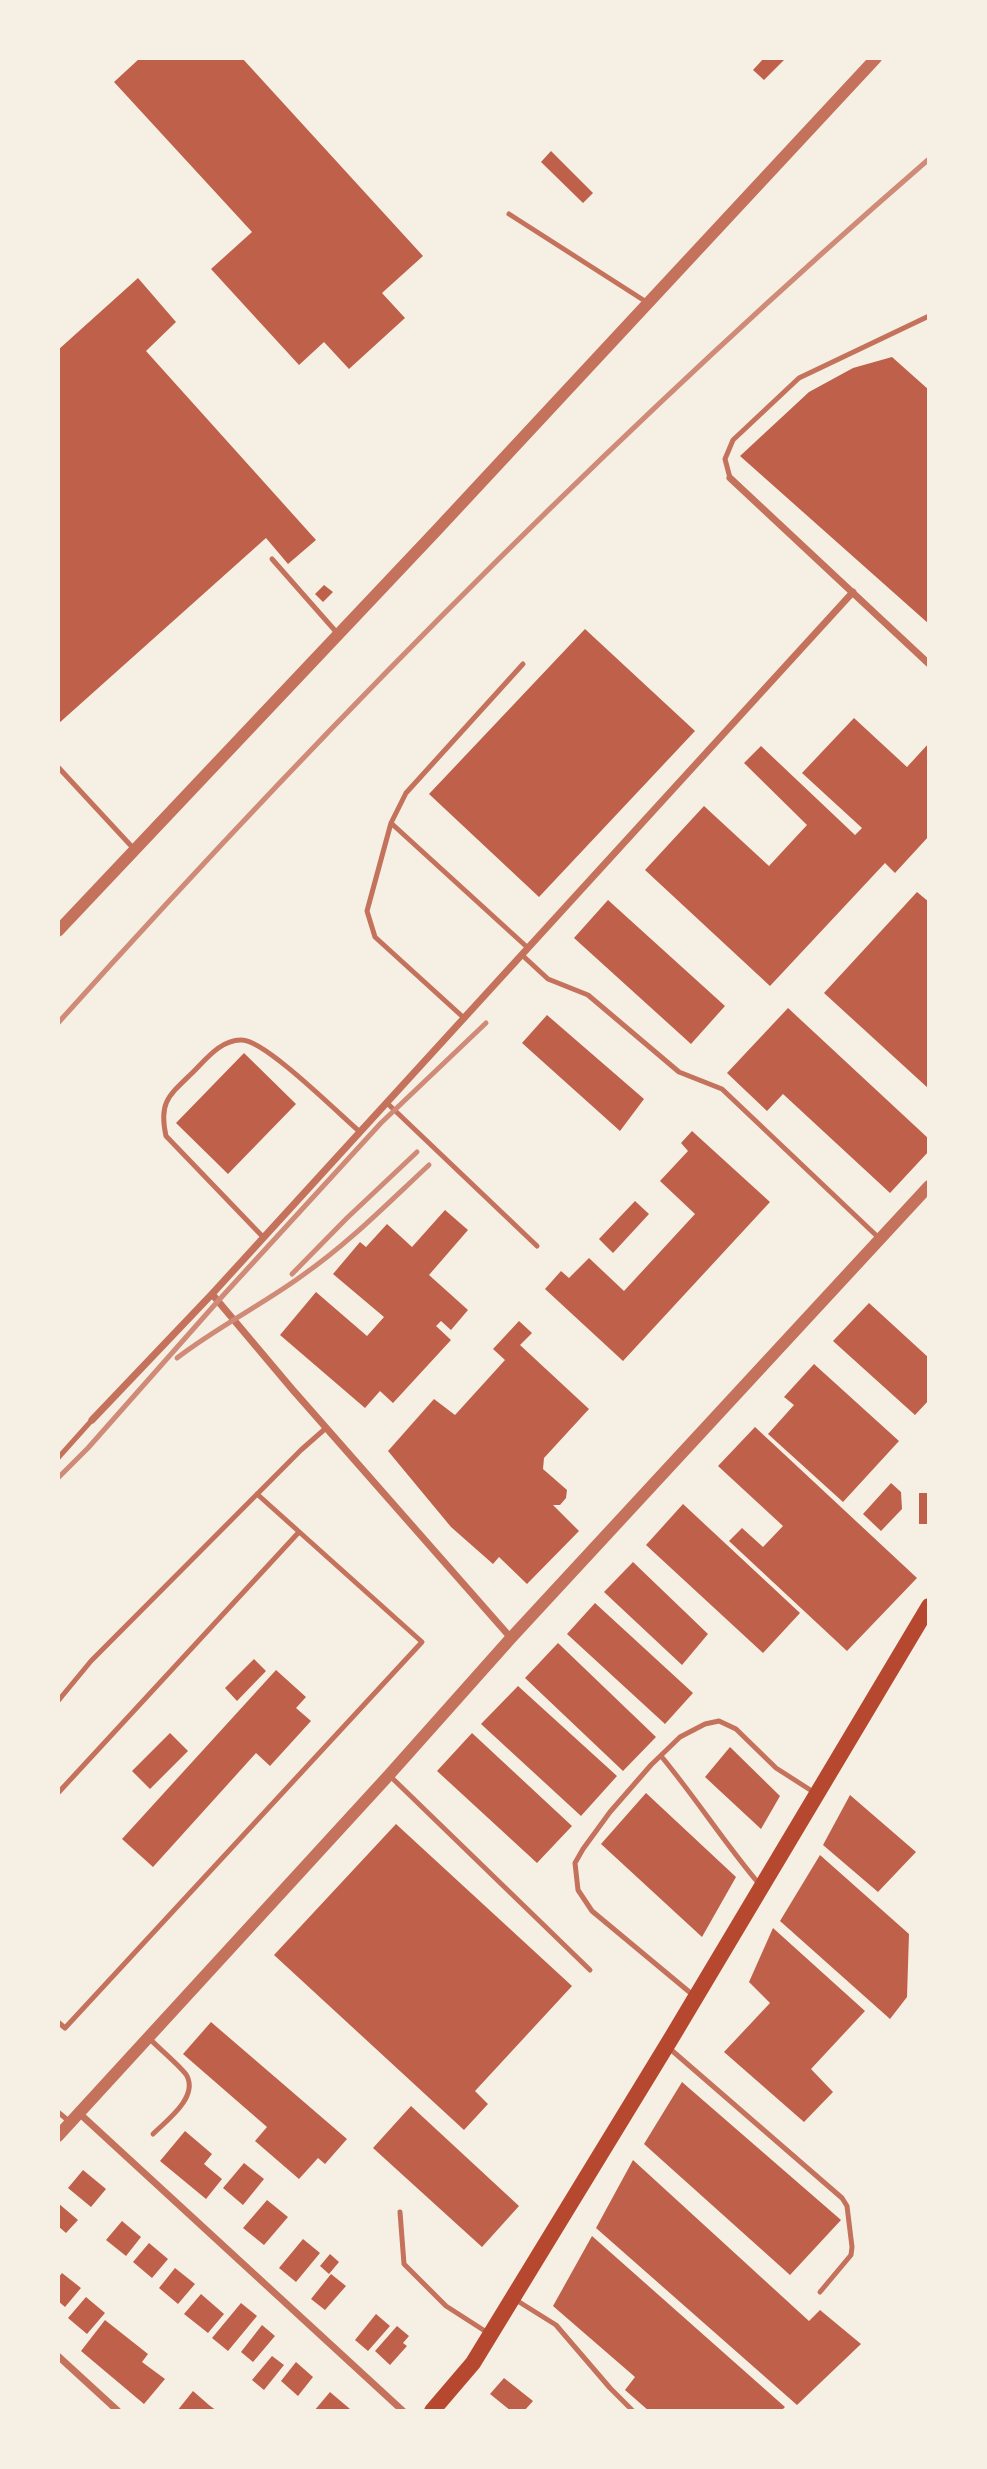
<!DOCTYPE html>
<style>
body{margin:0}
#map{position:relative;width:987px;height:2469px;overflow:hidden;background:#f6efe4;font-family:Roboto,sans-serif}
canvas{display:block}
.frame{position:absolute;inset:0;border:60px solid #f6efe4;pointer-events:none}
</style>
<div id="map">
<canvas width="987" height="2469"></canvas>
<div class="frame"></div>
</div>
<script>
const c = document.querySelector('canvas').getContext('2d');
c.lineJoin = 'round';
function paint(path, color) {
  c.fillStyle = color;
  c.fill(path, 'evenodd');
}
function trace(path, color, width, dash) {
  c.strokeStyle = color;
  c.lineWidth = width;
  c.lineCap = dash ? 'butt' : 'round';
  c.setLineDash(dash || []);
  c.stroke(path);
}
paint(new Path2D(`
 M 140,58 L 242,58 L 423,256 L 382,293 L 405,318 L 349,369 L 324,342 L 299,365 L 211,269 L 252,232 L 114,82 Z
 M 764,58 L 786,58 L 764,80 L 753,70 Z
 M 551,151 L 593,193 L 583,203 L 541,162 Z
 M 138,278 L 176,322 L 146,351 L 316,540 L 288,564 L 266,538 L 58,724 L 58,350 Z
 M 892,357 L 929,390 L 929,624 L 740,456 L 809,392 L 853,368 Z
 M 324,585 L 333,592 L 323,602 L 315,594 Z
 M 585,629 L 695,731 L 539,897 L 429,794 Z
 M 854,718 L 907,767 L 929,743 L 929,836 L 895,873 L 885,863 L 770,986 L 645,870 L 704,806 L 769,866 L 807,825 L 744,763 L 761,746 L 855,835 L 862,828 L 802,773 Z
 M 917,892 L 929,902 L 929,1089 L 824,993 Z
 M 608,900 L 725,1006 L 691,1044 L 574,938 Z
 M 788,1008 L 929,1139 L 929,1151 L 890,1193 L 783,1094 L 767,1111 L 727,1073 Z
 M 547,1015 L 644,1099 L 620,1131 L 522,1043 Z
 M 244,1053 L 296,1104 L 228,1174 L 176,1123 Z
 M 692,1131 L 770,1202 L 623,1361 L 545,1289 L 561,1271 L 569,1278 L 589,1258 L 624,1291 L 695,1214 L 660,1181 L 688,1151 L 681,1143 Z
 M 635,1201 L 649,1214 L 613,1253 L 599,1239 Z
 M 445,1210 L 468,1230 L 429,1275 L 468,1310 L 451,1330 L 441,1321 L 436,1326 L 451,1340 L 393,1403 L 380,1391 L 365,1408 L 280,1335 L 316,1292 L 367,1336 L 384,1317 L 333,1274 L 360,1242 L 366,1247 L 387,1224 L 412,1247 Z
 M 869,1303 L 929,1358 L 929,1400 L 915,1415 L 833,1341 Z
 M 519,1321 L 532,1333 L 520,1345 L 589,1409 L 544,1458 L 543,1469 L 567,1490 L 566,1498 L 560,1505 L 553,1505 L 579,1531 L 527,1584 L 499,1557 L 493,1564 L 451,1527 L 388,1451 L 434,1399 L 455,1415 L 505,1360 L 493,1349 Z
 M 814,1364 L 899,1441 L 843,1502 L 768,1434 L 794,1405 L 784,1397 Z
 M 755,1427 L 917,1578 L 847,1651 L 729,1541 L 742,1528 L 763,1547 L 783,1526 L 718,1466 Z
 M 891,1483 L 901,1492 L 902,1509 L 881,1531 L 863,1514 Z
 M 919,1493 L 929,1493 L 929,1524 L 919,1524 Z
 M 683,1504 L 800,1613 L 763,1653 L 646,1545 Z
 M 633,1562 L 708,1634 L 682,1665 L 604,1592 Z
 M 595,1603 L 693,1693 L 665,1724 L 567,1634 Z
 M 558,1643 L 656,1737 L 623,1771 L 525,1678 Z
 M 254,1659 L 266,1671 L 237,1701 L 225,1688 Z
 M 276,1670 L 306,1697 L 296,1708 L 311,1721 L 270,1766 L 256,1753 L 153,1867 L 122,1839 Z
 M 518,1686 L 617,1776 L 581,1816 L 481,1724 Z
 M 170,1733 L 188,1751 L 150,1789 L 132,1771 Z
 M 472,1733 L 572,1826 L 537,1863 L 437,1771 Z
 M 730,1747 L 780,1796 L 761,1829 L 705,1777 Z
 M 646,1793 L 736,1877 L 702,1937 L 601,1844 Z
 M 850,1795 L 916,1852 L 878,1892 L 823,1845 Z
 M 396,1824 L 572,1986 L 475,2091 L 488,2104 L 464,2130 L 274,1955 Z
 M 820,1855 L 909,1934 L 907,1997 L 890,2019 L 780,1921 Z
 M 773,1928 L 865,2011 L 811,2069 L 833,2092 L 804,2122 L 724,2052 L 770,2003 L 749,1982 Z
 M 211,2022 L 347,2139 L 325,2164 L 318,2158 L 299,2179 L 255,2141 L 267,2127 L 183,2054 Z
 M 682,2082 L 841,2220 L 790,2275 L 644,2144 Z
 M 411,2106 L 519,2206 L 482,2247 L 373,2148 Z
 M 185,2131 L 212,2154 L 204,2164 L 222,2179 L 206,2199 L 160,2161 Z
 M 633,2160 L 809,2321 L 820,2310 L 861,2344 L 797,2405 L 596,2228 Z
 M 244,2163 L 264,2179 L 243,2205 L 223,2188 Z
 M 83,2170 L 106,2189 L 91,2207 L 68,2188 Z
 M 267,2200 L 288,2217 L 264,2245 L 243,2228 Z
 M 58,2203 L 78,2220 L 66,2233 L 58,2226 Z
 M 122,2221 L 141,2237 L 126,2256 L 106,2240 Z
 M 592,2236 L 785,2407 L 781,2411 L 649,2411 L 625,2390 L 635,2377 L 553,2306 Z
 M 303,2239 L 320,2253 L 296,2282 L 279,2268 Z
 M 149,2243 L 168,2259 L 152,2278 L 133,2262 Z
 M 330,2254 L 339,2262 L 329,2274 L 320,2266 Z
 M 175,2268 L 195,2284 L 178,2304 L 159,2288 Z
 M 62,2273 L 81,2288 L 65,2307 L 58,2301 L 58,2278 Z
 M 331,2274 L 346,2286 L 325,2310 L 311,2299 Z
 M 201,2294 L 224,2314 L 208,2333 L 184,2314 Z
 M 86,2297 L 105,2313 L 87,2334 L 68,2318 Z
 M 241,2303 L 257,2316 L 228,2351 L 212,2338 Z
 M 376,2314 L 390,2326 L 368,2351 L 355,2340 Z
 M 105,2320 L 148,2354 L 142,2362 L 165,2379 L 144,2404 L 81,2351 Z
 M 262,2325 L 275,2336 L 253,2362 L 241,2352 Z
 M 397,2326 L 409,2336 L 403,2343 L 407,2346 L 390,2365 L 375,2351 Z
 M 272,2356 L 284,2365 L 264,2390 L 252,2380 Z
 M 296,2362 L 313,2377 L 298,2396 L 281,2381 Z
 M 504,2378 L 533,2401 L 524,2411 L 511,2411 L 490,2394 Z
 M 193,2391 L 209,2405 L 217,2411 L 177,2411 Z
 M 330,2392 L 350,2409 L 347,2411 L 314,2411 Z`), '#bf614a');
trace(new Path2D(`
 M 509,214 L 648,303
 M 730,478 L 725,459 L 733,440 L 799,378 L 929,316
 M 272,559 L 338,634
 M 58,767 L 134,849
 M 391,823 L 528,948
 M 522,955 L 548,979 L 588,995 L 679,1072 L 722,1089 L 880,1239
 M 464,1018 L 375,937 L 367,911 L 391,823 L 406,793 L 523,664
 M 387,1103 L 537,1246
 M 264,1238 L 166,1136 C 159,1104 167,1097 190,1075 C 204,1062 220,1039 242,1040 C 265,1040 339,1114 360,1132
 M 58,1458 L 92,1420
 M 58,1701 L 91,1661 L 301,1450 L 326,1428
 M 661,1756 C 696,1798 725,1844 760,1885
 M 389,1775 L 590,1970
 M 58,1793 L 299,1532
 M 693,1995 L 592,1911 L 578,1890 L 575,1863 L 583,1849 L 610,1812 L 651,1765 L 680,1737 L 705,1724 L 719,1721 L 736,1729 L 776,1768 L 815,1793
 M 58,2022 L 65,2028 L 422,1642 L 257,1494
 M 148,2037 C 156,2046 183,2068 187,2076 C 198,2098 166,2121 153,2134
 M 669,2048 L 842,2198 L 847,2206 L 852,2247 L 851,2255 L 820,2292
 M 58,2112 L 70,2122
 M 400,2212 L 404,2264 L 446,2306 L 488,2333
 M 516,2300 L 556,2325 L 610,2388 L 633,2411`), '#c5725c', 5);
trace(new Path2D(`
 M 730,478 L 929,664
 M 212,1294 L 292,1389 L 511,1638
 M 92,1420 L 212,1294 L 853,592
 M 79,2113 L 403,2411
 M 58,2356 L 118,2411`), '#c5725c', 7);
trace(new Path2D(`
 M 58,931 L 436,531 L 876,58
 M 58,2136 L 389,1775 L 511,1638 L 929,1186`), '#c5725c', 12);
trace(new Path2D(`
 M 432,2411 L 473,2363 L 672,2037 L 929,1606`), '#b5482f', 16);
trace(new Path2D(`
 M 58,1023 C 331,719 620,427 929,159
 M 292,1274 L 347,1218 L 417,1152
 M 177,1358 C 217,1327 262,1305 303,1275 C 349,1243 388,1203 429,1165
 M 58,1478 L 88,1448 L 218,1301 L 381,1123 L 486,1023`), '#cf8b77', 5);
</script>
